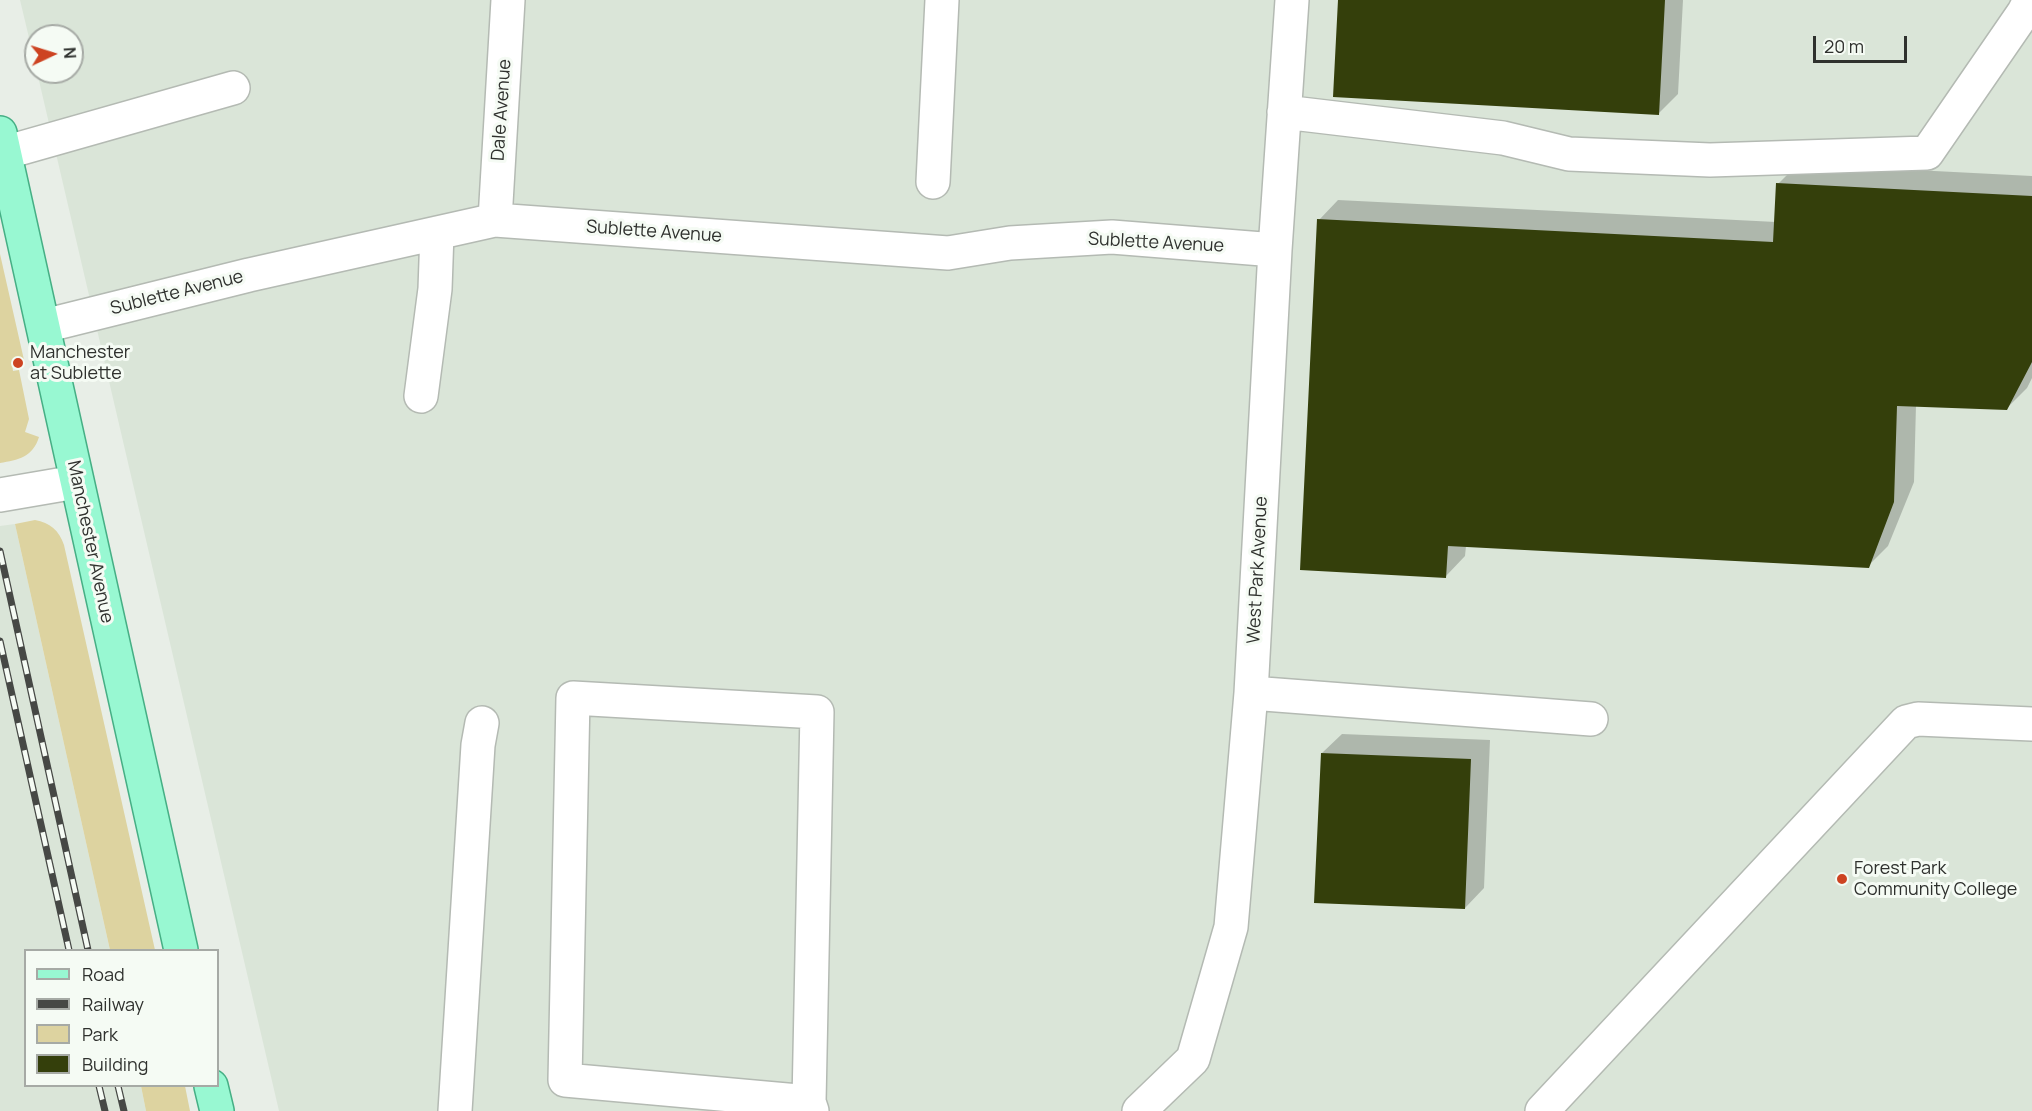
<!DOCTYPE html>
<style>
body{margin:0}
#map{position:relative;width:2032px;height:1111px;overflow:hidden;background:#e8eee7;font-family:Manrope,sans-serif}
canvas{display:block}
.legend{position:absolute;left:24px;top:949px;width:195px;height:138px;box-sizing:border-box;background:#f5fbf4;border:2px solid #a6aaa5;margin:0;padding:8px 10px;list-style:none;font-size:18px;color:#2f312e}
.legend li{display:flex;align-items:center;gap:12px;height:30px}
.legend b{width:30px;border:2px solid #a6aaa5}
.north{position:absolute;left:24px;top:24px;width:60px;height:60px;box-sizing:border-box;background:#f5fbf4;border:2px solid #a6aaa5;border-radius:50%;rotate:86deg;font-size:16px;font-weight:700;line-height:24px;text-align:center;color:#2f312e}
.north::after{content:'';display:block;margin:auto;width:21px;height:27px;background:#cd4321;clip-path:polygon(50% 0,100% 100%,50% 72%,0 100%)}
.scale{position:absolute;left:1813px;top:36px;width:94px;height:27px;box-sizing:border-box;border:3px solid #2f312e;border-top:0;padding-left:8px;font-size:18px;line-height:21px;white-space:nowrap;color:#2f312e;-webkit-text-stroke:4px #f5fbf4;paint-order:stroke}
</style>
<div id="map">
<canvas width="2032" height="1111"></canvas>
<ul class="legend">
<li><b style="height:8px;background:#98f8d2"></b>Road</li>
<li><b style="height:8px;background:#464845"></b>Railway</li>
<li><b style="height:16px;background:#ddd3a0"></b>Park</li>
<li><b style="height:16px;background:#343f0b"></b>Building</li>
</ul>
<div class="north">N</div>
<div class="scale">20 m</div>
</div>
<script>
const c = document.querySelector('canvas').getContext('2d');
c.lineJoin = 'round';
function paint(path, color) {
  c.fillStyle = color;
  c.fill(path, 'evenodd');
}
function trace(path, color, width, dash) {
  c.strokeStyle = color;
  c.lineWidth = width;
  c.lineCap = dash ? 'butt' : 'round';
  c.setLineDash(dash || []);
  c.stroke(path);
}
function write(font, color, halo, rows, align = 'center') {
  c.font = font + ' Manrope,sans-serif';
  c.lineWidth = 6;
  c.setLineDash([]);
  c.textBaseline = 'middle';
  c.strokeStyle = halo;
  c.fillStyle = color;
  for (const [text, x, y, turn = 0] of rows) {
    c.save();
    c.translate(x, y);
    c.rotate((+turn || 0) * Math.PI / 180);
    c.textAlign = isNaN(turn) ? turn : align;
    if (halo) c.strokeText(text, 0, 0);
    c.fillText(text, 0, 0);
    c.restore();
  }
}
paint(new Path2D(`
 M 20,0 L 2032,0 L 2032,1111 L 279,1111 L 37,72 L 72,72 L 72,36 L 36,36 L 36,67 Z
 M 15,524 L 110,950 L 26,950 L 26,1086 L 141,1086 L 146,1111 L 0,1111 L 0,526 Z`), '#dae5d8');
paint(new Path2D(`
 M 0,254 L 24,360 L 12,363 L 13,371 L 19,370 L 29,419 L 25,432 L 39,437 C 33,457 18,460 0,463 Z
 M 35,520 C 50,523 59,530 64,545 L 155,950 L 110,950 L 15,524 Z
 M 141,1086 L 185,1086 L 190,1111 L 146,1111 Z`), '#ddd3a0');
paint(new Path2D(`
 M 1339,0 L 1683,0 L 1678,94 L 1658,114 Z
 M 1798,164 L 2032,176 L 2032,378 L 2027,388 L 2007,408 L 1916,405 L 1914,482 L 1888,546 L 1868,566 L 1466,546 L 1465,556 L 1446,576 L 1319,220 L 1338,200 L 1776,222 L 1778,184 Z
 M 1342,734 L 1490,740 L 1484,888 L 1465,908 L 1322,753 Z`), '#0003');
paint(new Path2D(`
 M 1338,0 L 1665,0 L 1659,115 L 1333,97 Z
 M 1776,183 L 2032,196 L 2032,362 L 2007,410 L 1897,406 L 1894,502 L 1869,568 L 1448,546 L 1446,578 L 1300,570 L 1317,219 L 1773,242 Z
 M 1321,753 L 1471,759 L 1465,909 L 1314,903 Z`), '#343f0b');
const minor = new Path2D(`
 M 1284,112 L 1503,138 L 1569,154 L 1710,160 L 1927,153 L 2024,12 L 2030,0
 M 4,153 L 233,88
 M 933,182 L 942,0
 M 495,220 L 508,0
 M 44,326 L 249,275 L 495,220 L 948,253 L 1010,243 L 1112,237 L 1275,250
 M 421,396 L 435,289 L 437,233
 M 0,495 L 76,482
 M 1251,693 L 1591,719
 M 809,1102 L 565,1080 L 573,698 L 817,712 L 809,1102 L 812,1111
 M 455,1111 L 478,745 L 482,723
 M 1139,1111 L 1193,1059 L 1231,927 L 1251,693 L 1275,250 L 1292,0
 M 1542,1111 L 1906,722 L 1918,719 L 2032,724`);
const major = new Path2D(`
 M 0,133 L 181,950
 M 211,1086 L 217,1111`);
trace(minor, '#b4bab3', 36);
trace(major, '#46af85', 36);
trace(minor, '#fff', 33);
trace(major, '#98f8d2', 33);
const rail = new Path2D(`
 M 0,551 L 88,950
 M 0,641 L 69,950
 M 99,1086 L 105,1111
 M 118,1086 L 124,1111`);
trace(rail, '#464845', 7);
trace(rail, '#f5fbf4', 4.5, [14]);
for (const [x, y, r, color] of [
 [18,363,6,"#cd4321"],
 [1842,879,6,"#cd4321"]
]) {
  const dot = new Path2D();
  dot.arc(x, y, r, 0, 2 * Math.PI);
  c.fillStyle = color;
  c.fill(dot);
  trace(dot, '#f5fbf4', 2);
}
write('18px', '#2f312e', '#f5fbf4', [
 ["Dale Avenue",502,110,-86],
 ["Sublette Avenue",654,232,4],
 ["Sublette Avenue",1156,243,3],
 ["Sublette Avenue",177,293,-14],
 ["Manchester Avenue",90,542,78],
 ["West Park Avenue",1258,570,-87]
]);
write('18px', '#2f312e', '#f5fbf4', [
 ["Manchester",30,353],
 ["at Sublette",30,374],
 ["Forest Park",1854,869],
 ["Community College",1854,890]
], 'left');
</script>
